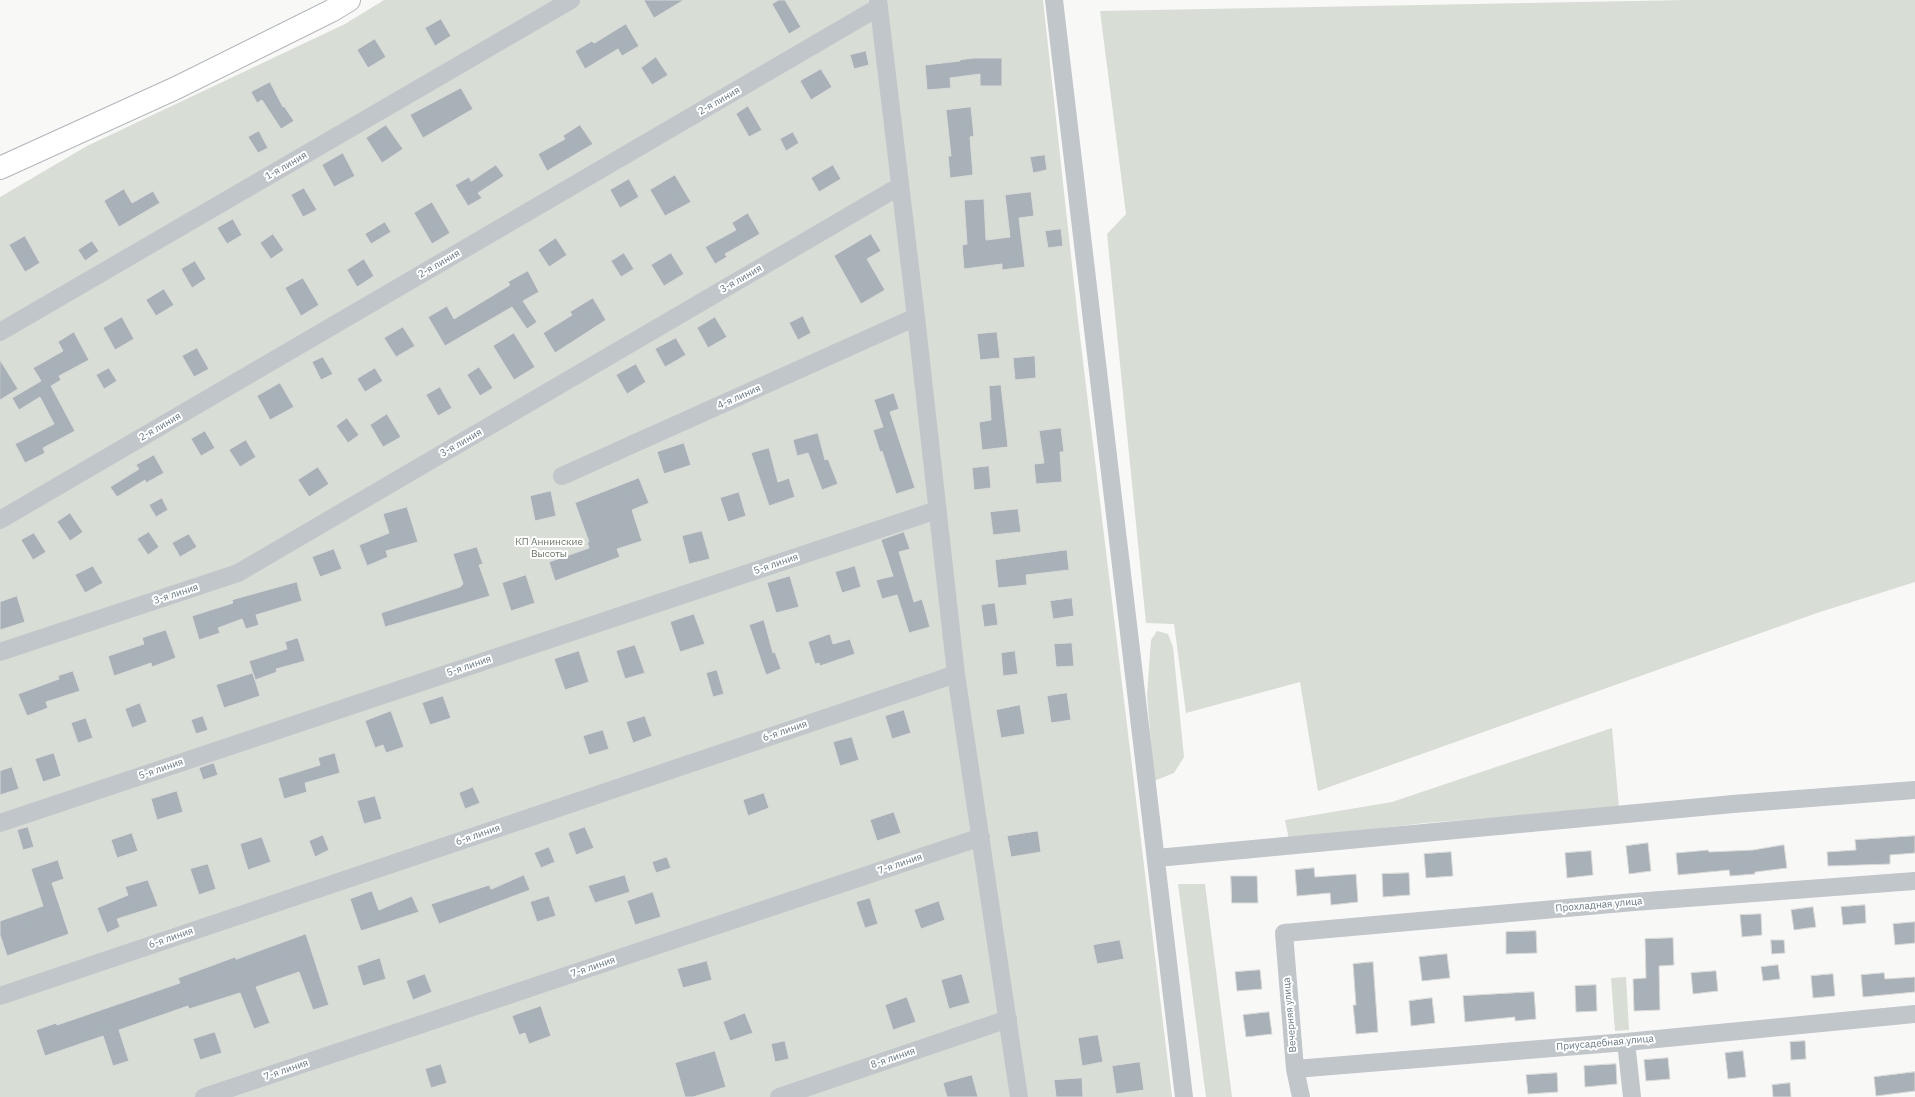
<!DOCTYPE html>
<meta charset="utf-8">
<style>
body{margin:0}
canvas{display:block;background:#f8f8f6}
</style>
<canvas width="1915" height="1097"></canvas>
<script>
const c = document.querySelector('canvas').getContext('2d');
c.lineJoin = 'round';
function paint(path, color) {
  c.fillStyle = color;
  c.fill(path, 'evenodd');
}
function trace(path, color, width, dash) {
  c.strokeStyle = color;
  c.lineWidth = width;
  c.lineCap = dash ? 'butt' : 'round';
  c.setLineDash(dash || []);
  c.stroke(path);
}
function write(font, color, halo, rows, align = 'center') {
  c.font = font + ' "IBM Plex Sans",sans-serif';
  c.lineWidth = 4;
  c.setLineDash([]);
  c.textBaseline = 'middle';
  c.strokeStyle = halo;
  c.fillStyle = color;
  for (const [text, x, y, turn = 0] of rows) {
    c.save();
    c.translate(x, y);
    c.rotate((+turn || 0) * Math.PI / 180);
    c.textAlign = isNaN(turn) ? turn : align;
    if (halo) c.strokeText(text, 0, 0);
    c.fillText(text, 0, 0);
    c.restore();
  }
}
paint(new Path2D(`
 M 384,0 L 1043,0 L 1078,320 L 1172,1097 L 0,1097 L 0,197 L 87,146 L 345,24 Z
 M 1688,0 L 1915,0 L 1915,582 L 1817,613 L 1318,791 L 1300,682 L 1186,713 L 1174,624 L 1146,623 L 1107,234 L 1126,214 L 1100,11 Z
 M 1157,631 L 1168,634 L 1173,647 L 1184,757 L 1174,773 L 1154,781 L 1147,695 L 1151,640 Z
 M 1612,728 L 1619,808 L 1425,823 L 1289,839 L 1285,820 L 1392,802 Z
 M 1178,884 L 1205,884 L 1232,1097 L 1206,1097 Z
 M 1626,977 L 1629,1030 L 1615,1031 L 1611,978 Z`), '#d8ddd5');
const building = new Path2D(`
 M 644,0 L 684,0 L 654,18 Z
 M 779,0 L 785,0 L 801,27 L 789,34 L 772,4 Z
 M 441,19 L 451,36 L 435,46 L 425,28 Z
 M 626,24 L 639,46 L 622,56 L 618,49 L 585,69 L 575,51 L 592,41 L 594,43 Z
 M 375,39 L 386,57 L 368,68 L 357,50 Z
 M 866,51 L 869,65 L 854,69 L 850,55 Z
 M 656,57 L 668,75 L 652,85 L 641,68 Z
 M 974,58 L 1002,58 L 1002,86 L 980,86 L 980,74 L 950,78 L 951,88 L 927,90 L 925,65 L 960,61 L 960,60 Z
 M 821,69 L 832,87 L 811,100 L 800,81 Z
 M 270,82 L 283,107 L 284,106 L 294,121 L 281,129 L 262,100 L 257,103 L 251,92 Z
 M 461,88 L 473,109 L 423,138 L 410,115 Z
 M 748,106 L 762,130 L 749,137 L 736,114 Z
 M 971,107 L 974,136 L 970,137 L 973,175 L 950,178 L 948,156 L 951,156 L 946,110 Z
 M 386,125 L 403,149 L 382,163 L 366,138 Z
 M 580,125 L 593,144 L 547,171 L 538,154 L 565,139 L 563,136 Z
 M 259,131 L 268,148 L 258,153 L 248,137 Z
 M 793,132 L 799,143 L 786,151 L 780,139 Z
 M 343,153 L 355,176 L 334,187 L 322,165 Z
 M 1045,155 L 1047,170 L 1033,173 L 1030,157 Z
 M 496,165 L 504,176 L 478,193 L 482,198 L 468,206 L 455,185 L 469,177 L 471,181 Z
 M 833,165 L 841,179 L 819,192 L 811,178 Z
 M 675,175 L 691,202 L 665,216 L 650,190 Z
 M 629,179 L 639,197 L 620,208 L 610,190 Z
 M 304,188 L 317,210 L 303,217 L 291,195 Z
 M 124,189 L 132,203 L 153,191 L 160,203 L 119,227 L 104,201 Z
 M 1031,192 L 1034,216 L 1019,218 L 1025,267 L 1002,270 L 1002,264 L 964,269 L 962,245 L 967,244 L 964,200 L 984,199 L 986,240 L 1010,237 L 1005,195 Z
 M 432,202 L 450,233 L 432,244 L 414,213 Z
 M 748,213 L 760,234 L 725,254 L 727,257 L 715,264 L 705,247 L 736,230 L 732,223 Z
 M 233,219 L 242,235 L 227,244 L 217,228 Z
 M 385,222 L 391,232 L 371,244 L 365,234 Z
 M 1061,229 L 1063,246 L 1048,248 L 1045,231 Z
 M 273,234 L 284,250 L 271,259 L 260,243 Z
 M 871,234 L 881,251 L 867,259 L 885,290 L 861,304 L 834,256 Z
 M 25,236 L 40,263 L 25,272 L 9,245 Z
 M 556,238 L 567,255 L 549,267 L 538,250 Z
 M 92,241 L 99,251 L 85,261 L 78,250 Z
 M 624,253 L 634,269 L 621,277 L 611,261 Z
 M 671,253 L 684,274 L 664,286 L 651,265 Z
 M 364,259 L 374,276 L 357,287 L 347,270 Z
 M 195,261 L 206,279 L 192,288 L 181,269 Z
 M 528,271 L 539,292 L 523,301 L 537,322 L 527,329 L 512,307 L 445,346 L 428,317 L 447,306 L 454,319 L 510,285 L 508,282 Z
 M 303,278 L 319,305 L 301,316 L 285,288 Z
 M 164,289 L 174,305 L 156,316 L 146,300 Z
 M 593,298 L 606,320 L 555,353 L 543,333 L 572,315 L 570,312 Z
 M 803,316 L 811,333 L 798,340 L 789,323 Z
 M 122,317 L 134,339 L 115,350 L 103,328 Z
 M 715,317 L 727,337 L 708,348 L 697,328 Z
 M 403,327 L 415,346 L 396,357 L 384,338 Z
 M 74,332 L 89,360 L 59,376 L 61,380 L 51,386 L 75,431 L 43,448 L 45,453 L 25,463 L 15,444 L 54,424 L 40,397 L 19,410 L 12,398 L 41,381 L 33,368 L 63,351 L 58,342 Z
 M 997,332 L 1000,358 L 980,360 L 977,334 Z
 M 514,333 L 535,367 L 514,380 L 493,346 Z
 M 676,338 L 686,355 L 665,367 L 655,349 Z
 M 197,348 L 209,369 L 194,377 L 182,356 Z
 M 1035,356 L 1036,378 L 1015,380 L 1013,358 Z
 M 323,357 L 333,374 L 321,380 L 312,362 Z
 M 0,360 L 18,389 L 0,400 Z
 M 636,364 L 646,382 L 627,394 L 616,375 Z
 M 479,367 L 493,388 L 480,396 L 467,375 Z
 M 109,368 L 117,381 L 104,389 L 96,375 Z
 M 375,368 L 383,381 L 365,392 L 357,379 Z
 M 280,383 L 294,407 L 270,420 L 257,396 Z
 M 1001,385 L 1008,447 L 982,450 L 979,422 L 991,420 L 989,386 Z
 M 440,387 L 452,408 L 438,416 L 426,395 Z
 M 894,393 L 899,409 L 890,412 L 915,488 L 896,494 L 882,451 L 880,452 L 873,430 L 883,427 L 874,400 Z
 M 387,414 L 401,437 L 383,447 L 370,425 Z
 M 347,418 L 359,435 L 348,443 L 336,426 Z
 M 1061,428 L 1064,452 L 1060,452 L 1062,482 L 1036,484 L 1034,464 L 1044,463 L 1039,431 Z
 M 205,431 L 215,448 L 201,456 L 191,439 Z
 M 818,433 L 825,460 L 828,459 L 838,484 L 822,490 L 808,453 L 797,456 L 793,440 Z
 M 246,440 L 256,457 L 240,467 L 229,450 Z
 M 684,443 L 691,465 L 664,474 L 657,452 Z
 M 769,448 L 778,482 L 789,478 L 795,497 L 769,506 L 751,453 Z
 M 154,455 L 164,473 L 146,483 L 145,480 L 117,497 L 110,487 L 139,469 L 136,465 Z
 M 989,466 L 991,488 L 974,490 L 972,468 Z
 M 318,467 L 329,484 L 309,497 L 298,480 Z
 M 639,478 L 649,503 L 632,510 L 642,541 L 617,549 L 620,557 L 555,581 L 549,562 L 589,548 L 587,542 L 589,542 L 575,503 Z
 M 551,491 L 556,516 L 535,521 L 530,496 Z
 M 739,492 L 746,516 L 728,522 L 720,498 Z
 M 162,498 L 168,510 L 156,517 L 149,505 Z
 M 407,507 L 418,542 L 386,551 L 388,557 L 367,566 L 359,545 L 389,533 L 383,514 Z
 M 1018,509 L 1021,532 L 993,535 L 990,512 Z
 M 70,513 L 83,532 L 70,541 L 57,522 Z
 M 702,531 L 710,559 L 689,564 L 682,536 Z
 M 149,532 L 159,547 L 148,555 L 137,539 Z
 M 904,532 L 910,549 L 899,552 L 914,602 L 922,599 L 930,627 L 909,633 L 897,595 L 882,599 L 876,580 L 893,576 L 881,540 Z
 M 34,533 L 46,552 L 33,560 L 21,540 Z
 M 189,534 L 197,547 L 180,557 L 172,543 Z
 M 477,547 L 483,564 L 479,565 L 490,596 L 385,627 L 381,613 L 460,587 L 463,584 L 453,554 Z
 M 334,549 L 342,569 L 320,577 L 312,557 Z
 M 1067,550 L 1069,570 L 1026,575 L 1027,585 L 998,588 L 995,560 Z
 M 93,566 L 103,583 L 85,593 L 75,575 Z
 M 855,566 L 861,587 L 842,593 L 835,572 Z
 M 526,575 L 535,603 L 511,611 L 502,583 Z
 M 790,576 L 799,607 L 776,613 L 767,583 Z
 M 297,582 L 302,601 L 256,615 L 259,625 L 246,629 L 242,619 L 218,628 L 220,633 L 199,640 L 192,616 L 233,603 L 232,600 Z
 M 17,596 L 25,622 L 0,630 L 0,602 Z
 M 1072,598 L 1074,616 L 1053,619 L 1050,601 Z
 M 995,603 L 998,625 L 984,627 L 981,605 Z
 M 694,614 L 705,644 L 680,652 L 670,622 Z
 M 764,620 L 773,653 L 775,652 L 781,669 L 766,675 L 749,625 Z
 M 166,630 L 176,658 L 152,667 L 151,663 L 114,676 L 108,656 L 144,644 L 142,638 Z
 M 830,634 L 833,644 L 850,639 L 855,654 L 820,666 L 819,663 L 815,664 L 808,642 Z
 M 298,638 L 305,661 L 276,669 L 277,672 L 255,680 L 249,661 L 287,649 L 285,642 Z
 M 1072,643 L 1074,666 L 1056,667 L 1054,644 Z
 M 635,645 L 645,673 L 625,679 L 616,651 Z
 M 579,651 L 589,682 L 565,690 L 554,659 Z
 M 1015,651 L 1018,674 L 1003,676 L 1001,653 Z
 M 717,670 L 724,694 L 713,697 L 706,673 Z
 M 73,671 L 80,691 L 46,702 L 48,708 L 27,716 L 18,694 L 59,679 L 58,676 Z
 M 253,673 L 260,696 L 224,708 L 216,685 Z
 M 1067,693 L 1071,720 L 1051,723 L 1047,696 Z
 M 443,696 L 451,718 L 430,725 L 422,703 Z
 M 140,703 L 147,722 L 132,728 L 125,709 Z
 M 1020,705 L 1025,734 L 1001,738 L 996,710 Z
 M 904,710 L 911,733 L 892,739 L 885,716 Z
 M 391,711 L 404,747 L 386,753 L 383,745 L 375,748 L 365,721 Z
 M 203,716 L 208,730 L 196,734 L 191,720 Z
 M 645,716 L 652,736 L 633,743 L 626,722 Z
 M 86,718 L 93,738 L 78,743 L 71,723 Z
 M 603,730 L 609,749 L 589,755 L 583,736 Z
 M 852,737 L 859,760 L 840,766 L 833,742 Z
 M 54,753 L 61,776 L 43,782 L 35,759 Z
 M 335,753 L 340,773 L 305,783 L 307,792 L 284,799 L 278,778 L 320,765 L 318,758 Z
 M 214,763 L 218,775 L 203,780 L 199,768 Z
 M 12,767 L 19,789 L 0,795 L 0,771 Z
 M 473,787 L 480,803 L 465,809 L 459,793 Z
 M 177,791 L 183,812 L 157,820 L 151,799 Z
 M 764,793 L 769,808 L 748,816 L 743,800 Z
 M 375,796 L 382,819 L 364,824 L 357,801 Z
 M 894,812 L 901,833 L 877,841 L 870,820 Z
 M 28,827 L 34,847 L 23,850 L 17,830 Z
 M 585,827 L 594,848 L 576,855 L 568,833 Z
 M 1038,831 L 1041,852 L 1011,857 L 1007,836 Z
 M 132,833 L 138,851 L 117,858 L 111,840 Z
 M 323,835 L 329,850 L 315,857 L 309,841 Z
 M 1915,836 L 1915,853 L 1890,855 L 1890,864 L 1828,866 L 1827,852 L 1856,850 L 1855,840 Z
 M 262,837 L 271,862 L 248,870 L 240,844 Z
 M 1648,843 L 1651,871 L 1629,874 L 1626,846 Z
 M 1784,845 L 1787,868 L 1755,872 L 1755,874 L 1730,876 L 1729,870 L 1678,875 L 1676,853 L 1708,850 L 1709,852 L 1753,850 Z
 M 549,847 L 555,862 L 541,868 L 534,853 Z
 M 1591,851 L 1593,875 L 1567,878 L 1565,853 Z
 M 1451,852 L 1453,876 L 1426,878 L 1424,854 Z
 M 667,857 L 671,868 L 656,873 L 652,862 Z
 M 58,860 L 64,879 L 52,883 L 69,934 L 7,956 L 0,935 L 0,921 L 43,906 L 31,869 Z
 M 208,864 L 216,889 L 199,895 L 190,869 Z
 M 1314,868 L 1315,877 L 1356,874 L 1358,902 L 1331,905 L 1330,893 L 1297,896 L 1295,870 Z
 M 1409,873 L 1410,895 L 1383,897 L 1382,874 Z
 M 524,875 L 530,890 L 439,924 L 431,904 L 489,885 L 491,889 Z
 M 625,875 L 630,892 L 595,903 L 588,886 Z
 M 1231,876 L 1257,876 L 1258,903 L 1232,903 Z
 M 148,880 L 158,906 L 117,919 L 120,927 L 107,933 L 97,908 L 128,895 L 125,887 Z
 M 372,891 L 379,910 L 412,896 L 419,912 L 361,931 L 350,899 Z
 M 653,892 L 661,917 L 635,925 L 627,901 Z
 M 549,896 L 556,916 L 537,922 L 530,902 Z
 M 870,898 L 878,924 L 865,928 L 856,902 Z
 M 939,901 L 945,920 L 921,929 L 914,910 Z
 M 1865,905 L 1866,923 L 1843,925 L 1841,907 Z
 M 1813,907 L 1816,927 L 1794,930 L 1791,910 Z
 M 1761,914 L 1762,935 L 1742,937 L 1740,915 Z
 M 1915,922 L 1915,943 L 1895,945 L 1893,924 Z
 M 1536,931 L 1537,953 L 1506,954 L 1506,932 Z
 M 306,934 L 329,1005 L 313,1010 L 299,972 L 256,987 L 270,1023 L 254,1029 L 240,993 L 189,1009 L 188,1006 L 119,1030 L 129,1061 L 113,1066 L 103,1036 L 45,1056 L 36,1030 L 56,1023 L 57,1025 L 180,983 L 178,978 L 235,957 L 236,959 Z
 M 1673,938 L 1674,965 L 1659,966 L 1660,1010 L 1634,1011 L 1633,979 L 1646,978 L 1645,939 Z
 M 1120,940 L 1124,959 L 1097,964 L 1093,945 Z
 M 1771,940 L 1784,940 L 1785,953 L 1772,954 Z
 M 1447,954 L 1450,978 L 1422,981 L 1419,957 Z
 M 380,958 L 386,979 L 363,986 L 357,966 Z
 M 707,961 L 712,980 L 683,988 L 677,969 Z
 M 1373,962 L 1378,1032 L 1356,1034 L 1353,1005 L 1356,1005 L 1353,964 Z
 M 1778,965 L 1780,979 L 1763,981 L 1761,967 Z
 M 1260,970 L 1262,989 L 1237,991 L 1235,972 Z
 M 1716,971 L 1718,991 L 1693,994 L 1691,973 Z
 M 1884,973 L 1885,979 L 1915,977 L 1915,992 L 1863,997 L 1861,975 Z
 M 425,974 L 432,992 L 413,1000 L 406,981 Z
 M 962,974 L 970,1003 L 949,1009 L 941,980 Z
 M 1833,974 L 1835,996 L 1813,998 L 1811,976 Z
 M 1596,985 L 1597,1011 L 1576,1012 L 1575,986 Z
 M 1534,992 L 1536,1019 L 1515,1021 L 1515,1017 L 1465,1022 L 1463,996 Z
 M 907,997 L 916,1022 L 893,1030 L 885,1005 Z
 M 1432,998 L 1435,1023 L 1411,1026 L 1409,1001 Z
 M 541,1006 L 551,1036 L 529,1044 L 525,1033 L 519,1035 L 512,1016 Z
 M 1269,1012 L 1272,1034 L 1246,1037 L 1243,1015 Z
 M 745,1013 L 753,1033 L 730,1041 L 723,1022 Z
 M 215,1032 L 222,1053 L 200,1060 L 193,1039 Z
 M 1098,1035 L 1103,1062 L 1082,1066 L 1078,1038 Z
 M 785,1041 L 789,1059 L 775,1062 L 771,1044 Z
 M 1805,1041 L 1806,1059 L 1791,1060 L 1790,1042 Z
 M 715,1051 L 726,1087 L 693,1097 L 685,1097 L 675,1063 Z
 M 1743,1051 L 1746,1077 L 1728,1079 L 1725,1053 Z
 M 1668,1058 L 1670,1079 L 1646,1081 L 1644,1060 Z
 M 1140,1062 L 1144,1090 L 1116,1094 L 1112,1066 Z
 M 441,1064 L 447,1083 L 431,1088 L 425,1069 Z
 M 1616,1064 L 1617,1084 L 1585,1087 L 1584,1066 Z
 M 1915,1072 L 1915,1091 L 1876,1096 L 1874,1077 Z
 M 1557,1073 L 1558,1092 L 1528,1094 L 1526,1075 Z
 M 972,1075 L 978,1097 L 947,1097 L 943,1083 Z
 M 1082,1078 L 1083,1097 L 1056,1097 L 1054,1080 Z
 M 1790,1083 L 1791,1097 L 1773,1097 L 1772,1085 Z`);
paint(building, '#a8b1b7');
trace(building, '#dadad8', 1);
const secondary = new Path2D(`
 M 0,168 L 176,88 L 331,11 L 349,0`);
trace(secondary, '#b1b8bd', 24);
trace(new Path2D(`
 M 878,0 L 916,317 L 956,674 L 1019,1097
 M 1054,0 L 1184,1097
 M 0,332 L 571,0
 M 562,476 L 916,317
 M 0,520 L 879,7
 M 0,652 L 238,573 L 900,186
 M 0,823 L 937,510
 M 1157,858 L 1733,804 L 1915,790
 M 0,996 L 956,674
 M 1626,1042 L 1632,1097
 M 1295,1069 L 1626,1042 L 1915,1014
 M 204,1097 L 981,837
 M 779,1097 L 1008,1019
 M 1301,1097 L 1295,1069 L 1284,933 L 1634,902 L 1915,881`), '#c1c6ca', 18);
trace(secondary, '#fff', 22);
write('10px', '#677987', '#fff', [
 ["2-я линия",719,101,-30],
 ["1-я линия",286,166,-30],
 ["2-я линия",439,264,-30],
 ["3-я линия",741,279,-30],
 ["4-я линия",739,397,-24],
 ["2-я линия",160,427,-30],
 ["3-я линия",461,443,-30],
 ["5-я линия",776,564,-19],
 ["3-я линия",176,594,-18],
 ["5-я линия",469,666,-19],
 ["6-я линия",785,731,-19],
 ["5-я линия",161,769,-19],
 ["6-я линия",478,835,-19],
 ["7-я линия",900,864,-19],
 ["Прохладная улица",1599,905,-5],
 ["6-я линия",171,938,-19],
 ["7-я линия",593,967,-19],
 ["Вечерняя улица",1290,1015,-95],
 ["Приусадебная улица",1605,1043,-5],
 ["8-я линия",893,1058,-19],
 ["7-я линия",286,1070,-19]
]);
write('10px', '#667962', '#fff', [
 ["КП Аннинские",549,542],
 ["Высоты",549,554]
]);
</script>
